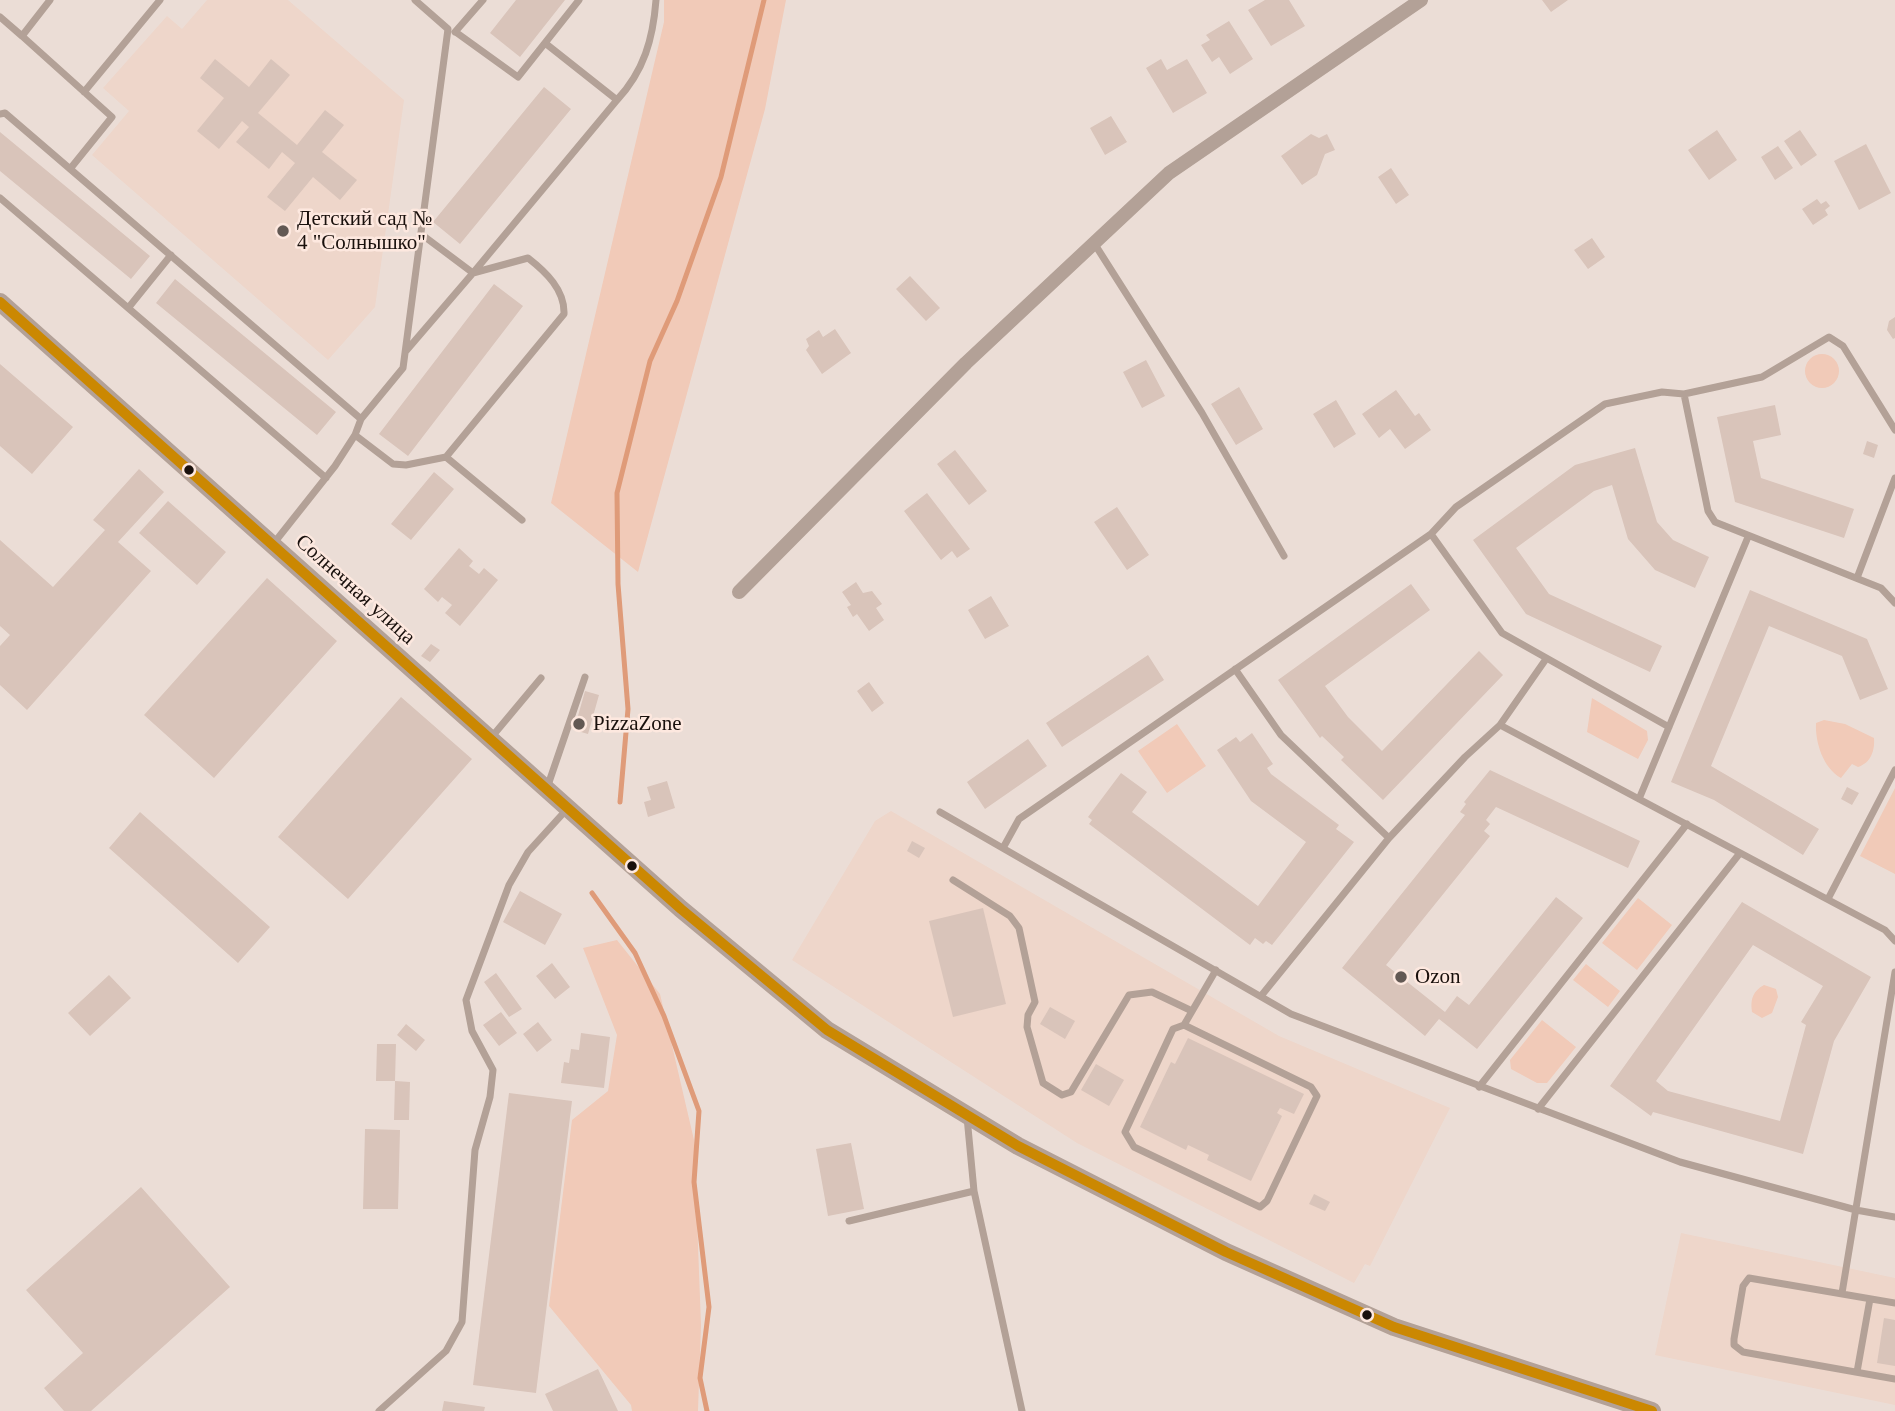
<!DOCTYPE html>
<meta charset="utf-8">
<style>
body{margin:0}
canvas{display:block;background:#ebddd6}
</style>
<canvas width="1895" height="1411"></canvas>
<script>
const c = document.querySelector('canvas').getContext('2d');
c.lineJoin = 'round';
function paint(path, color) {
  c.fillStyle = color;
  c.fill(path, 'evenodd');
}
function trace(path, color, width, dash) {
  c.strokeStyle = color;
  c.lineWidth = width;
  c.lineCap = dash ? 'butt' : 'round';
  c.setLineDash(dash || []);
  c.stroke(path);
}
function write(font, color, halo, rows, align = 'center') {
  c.font = font + ' "Times New Roman",serif';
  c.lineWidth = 5;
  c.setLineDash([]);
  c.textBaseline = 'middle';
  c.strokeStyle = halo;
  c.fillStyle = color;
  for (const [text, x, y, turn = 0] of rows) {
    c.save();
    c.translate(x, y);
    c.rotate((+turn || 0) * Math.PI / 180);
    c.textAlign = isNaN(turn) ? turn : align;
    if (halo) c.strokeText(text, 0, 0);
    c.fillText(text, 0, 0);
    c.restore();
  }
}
paint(new Path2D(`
 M 207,0 L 288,0 L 404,100 L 375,307 L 328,360 L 92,155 L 129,111 L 103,88 L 167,16 L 182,29 Z
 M 891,811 L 1279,1036 L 1450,1108 L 1370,1266 L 1365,1264 L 1354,1283 L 1077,1143 L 792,960 L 875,821 Z
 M 1681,1233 L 1895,1278 L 1895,1405 L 1655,1355 Z`), '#eed6ca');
paint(new Path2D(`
 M 664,0 L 786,0 L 765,109 L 638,572 L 551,503 L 664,22 Z
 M1805 371a17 17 0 1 1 34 0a17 17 0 1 1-34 0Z
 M 1592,698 L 1647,731 L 1648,740 L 1638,759 L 1587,732 Z
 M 1824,720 L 1845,724 L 1874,738 C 1875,750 1871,763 1858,767 L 1852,764 L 1841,778 C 1823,768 1815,742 1816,723 Z
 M 1177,724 L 1206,766 L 1167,793 L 1138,751 Z
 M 1895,788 L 1895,874 L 1860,856 Z
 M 1638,898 L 1672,925 L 1637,970 L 1602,943 Z
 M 617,940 L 660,994 L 694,1140 L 701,1325 L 698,1411 L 632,1411 L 631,1405 L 549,1306 L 572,1120 L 608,1091 L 617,1035 L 583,948 Z
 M 1586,964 L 1620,991 L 1608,1007 L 1573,980 Z
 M 1764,985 L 1776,989 L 1778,997 L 1772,1013 L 1762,1018 L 1752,1012 C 1750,999 1753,991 1764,985 Z
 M 1542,1020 L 1576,1047 L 1547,1083 L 1537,1083 L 1511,1069 L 1510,1060 Z`), '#f1cab8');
trace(new Path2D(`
 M 620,802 L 628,709 L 618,584 L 617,493 L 650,361 L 677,301 L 721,177 L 764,0
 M 592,893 L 635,953 L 664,1016 L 699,1111 L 694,1182 L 709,1307 L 700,1378 L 707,1411`), '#df9b79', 5);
paint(new Path2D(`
 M 516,0 L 565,0 L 520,57 L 490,33 Z
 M 1265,0 L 1289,0 L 1305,26 L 1271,46 L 1248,10 Z
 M 1542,0 L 1568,0 L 1551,12 Z
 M 1229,21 L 1253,59 L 1230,74 L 1219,57 L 1212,62 L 1201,45 L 1210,40 L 1206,35 Z
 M 215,59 L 249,87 L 271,59 L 290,75 L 258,113 L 297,145 L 325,110 L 344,125 L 322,152 L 357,180 L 340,200 L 313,177 L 285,211 L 267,197 L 295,163 L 282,152 L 269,169 L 236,142 L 249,127 L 242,121 L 219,149 L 197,131 L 224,98 L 200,78 Z
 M 1161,59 L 1167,70 L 1187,59 L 1207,93 L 1173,113 L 1146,68 Z
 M 544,87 L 571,109 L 460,244 L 433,222 Z
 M 1111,116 L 1127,142 L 1105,155 L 1090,128 Z
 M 1717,130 L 1737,160 L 1709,180 L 1688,150 Z
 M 1800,130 L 1817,155 L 1801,166 L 1784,141 Z
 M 0,132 L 150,256 L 131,279 L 0,171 Z
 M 1311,134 L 1319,138 L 1327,134 L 1335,150 L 1325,154 L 1317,175 L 1302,185 L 1281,156 Z
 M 1866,144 L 1891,193 L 1859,210 L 1834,161 Z
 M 1778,146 L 1793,168 L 1775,180 L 1761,157 Z
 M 1391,168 L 1409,195 L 1396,204 L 1378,177 Z
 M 1817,199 L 1821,204 L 1826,201 L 1830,206 L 1825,210 L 1828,215 L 1813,225 L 1802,209 Z
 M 1592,238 L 1605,257 L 1588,269 L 1574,250 Z
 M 910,276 L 940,308 L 926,321 L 896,289 Z
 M 175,279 L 336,412 L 317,435 L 156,303 Z
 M 494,284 L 523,306 L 408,456 L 379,434 Z
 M 1895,317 L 1895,338 L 1893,339 L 1887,330 L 1889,321 Z
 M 835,329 L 851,353 L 822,374 L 806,350 L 809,346 L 806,339 L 819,330 L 823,337 Z
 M 1146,360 L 1165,396 L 1142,408 L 1123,372 Z
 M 0,364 L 73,427 L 32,474 L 0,446 Z
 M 1239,387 L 1263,429 L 1236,445 L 1211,404 Z
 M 1396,390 L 1415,416 L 1419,413 L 1431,430 L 1405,449 L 1390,429 L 1379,438 L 1362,414 Z
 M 1336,400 L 1356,434 L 1334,448 L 1313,414 Z
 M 1775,405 L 1781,435 L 1753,441 L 1761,478 L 1854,509 L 1844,538 L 1735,502 L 1717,417 Z
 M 1867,441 L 1878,445 L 1874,458 L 1863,454 Z
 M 1635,448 L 1657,522 L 1673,540 L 1709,557 L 1695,588 L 1655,570 L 1628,539 L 1612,485 L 1594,491 L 1516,548 L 1549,594 L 1662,646 L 1650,672 L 1526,614 L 1473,540 L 1575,465 Z
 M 955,450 L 987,491 L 969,505 L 937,464 Z
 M 139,469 L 164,492 L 118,542 L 151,571 L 27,710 L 0,685 L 0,646 L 10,635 L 0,626 L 0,540 L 53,587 L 105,530 L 93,520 Z
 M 434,472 L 454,489 L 411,540 L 391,524 Z
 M 927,493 L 970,549 L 957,558 L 952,551 L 941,560 L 904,511 Z
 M 168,501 L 226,552 L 197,585 L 139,533 Z
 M 1117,507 L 1149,555 L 1127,570 L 1094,522 Z
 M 459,548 L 473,561 L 469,566 L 479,574 L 484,568 L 498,580 L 460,626 L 445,613 L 452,605 L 442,597 L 438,602 L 424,589 Z
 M 267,578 L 337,641 L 214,778 L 144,715 Z
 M 856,582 L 863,593 L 872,591 L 882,604 L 876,608 L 884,620 L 869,631 L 857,614 L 853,617 L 847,607 L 851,605 L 842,592 Z
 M 1411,584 L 1430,610 L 1325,686 L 1348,717 L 1382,751 L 1479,651 L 1503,675 L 1383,800 L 1341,760 L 1344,757 L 1322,736 L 1320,738 L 1278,680 Z
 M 1750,590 L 1867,639 L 1888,689 L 1860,700 L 1842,656 L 1769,626 L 1711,766 L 1819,829 L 1803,855 L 1714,800 L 1671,782 Z
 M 991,596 L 1009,626 L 985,639 L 968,610 Z
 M 431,644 L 440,650 L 430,662 L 421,656 Z
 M 1148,655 L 1164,680 L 1062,747 L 1046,723 Z
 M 869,682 L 884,703 L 872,712 L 857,691 Z
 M 585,691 L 599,695 L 588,734 L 574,730 Z
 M 401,697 L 472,759 L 348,899 L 278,837 Z
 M 1252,733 L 1273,764 L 1267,768 L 1271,774 L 1339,825 L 1336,829 L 1354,842 L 1272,945 L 1266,941 L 1263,944 L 1255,938 L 1250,945 L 1089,824 L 1092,820 L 1088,817 L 1121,773 L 1147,792 L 1132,812 L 1258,906 L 1306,842 L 1251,801 L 1217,750 L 1236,737 L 1240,742 Z
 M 1028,739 L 1047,766 L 985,809 L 967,782 Z
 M 1490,770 L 1640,841 L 1628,868 L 1496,807 L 1486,820 L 1490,824 L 1484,831 L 1490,836 L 1386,965 L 1445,1012 L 1457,996 L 1469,1005 L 1556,897 L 1583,918 L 1477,1049 L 1439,1019 L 1425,1036 L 1342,968 L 1465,815 L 1460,812 L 1466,804 L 1464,802 Z
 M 667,781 L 675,808 L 648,817 L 644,802 L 651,800 L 647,787 Z
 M 1847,787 L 1859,793 L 1852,805 L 1841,799 Z
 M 140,812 L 270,927 L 238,963 L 109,848 Z
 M 912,841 L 925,848 L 919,858 L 907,851 Z
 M 520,891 L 562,914 L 545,945 L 503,922 Z
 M 1742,902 L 1871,977 L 1834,1041 L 1803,1154 L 1653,1112 L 1651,1116 L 1610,1086 ZM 1753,945 L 1823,986 L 1801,1022 L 1806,1025 L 1780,1121 L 1668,1091 L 1656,1081 Z
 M 983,908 L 1006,1004 L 953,1017 L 929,921 Z
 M 552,963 L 570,987 L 555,999 L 536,976 Z
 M 496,973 L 522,1009 L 509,1017 L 484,982 Z
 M 109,975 L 131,998 L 90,1036 L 68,1013 Z
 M 1050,1007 L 1075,1021 L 1065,1039 L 1040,1024 Z
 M 501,1012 L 517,1033 L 499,1046 L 483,1025 Z
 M 538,1022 L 552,1040 L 537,1052 L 523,1034 Z
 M 406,1024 L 425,1040 L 416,1051 L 397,1035 Z
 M 581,1033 L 610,1037 L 604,1088 L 561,1083 L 564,1062 L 569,1063 L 571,1049 L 579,1050 Z
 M 1188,1038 L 1304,1094 L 1294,1114 L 1280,1108 L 1277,1113 L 1282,1116 L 1251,1181 L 1207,1160 L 1209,1155 L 1188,1145 L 1186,1150 L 1140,1127 L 1171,1062 L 1175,1064 Z
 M 377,1044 L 396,1044 L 395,1081 L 376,1081 Z
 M 1096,1064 L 1124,1080 L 1109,1106 L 1081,1090 Z
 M 395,1081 L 410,1082 L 409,1120 L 394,1120 Z
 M 509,1093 L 572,1101 L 536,1393 L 473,1385 Z
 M 365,1129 L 400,1130 L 398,1209 L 363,1209 Z
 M 851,1143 L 864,1209 L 828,1216 L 816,1149 Z
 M 141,1187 L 230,1287 L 91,1411 L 64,1411 L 44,1388 L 83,1353 L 26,1290 Z
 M 1314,1194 L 1330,1202 L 1325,1211 L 1309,1204 Z
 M 1884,1318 L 1895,1320 L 1895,1366 L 1877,1363 Z
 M 598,1369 L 618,1411 L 553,1411 L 545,1394 Z
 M 444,1401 L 485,1407 L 484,1411 L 442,1411 Z`), '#d9c4ba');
trace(new Path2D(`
 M 50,0 L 22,36 L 112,117 L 70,169
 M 0,17 L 22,36
 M 455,32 L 483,0
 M 457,33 L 518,77 L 579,0
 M 545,43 L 617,100 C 644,71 653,39 656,0
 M 84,92 L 160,0
 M 0,114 L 5,113 L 361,419
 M 0,198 L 326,478
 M 421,234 L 473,273 L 617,100
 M 1094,243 L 1202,413 L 1284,556
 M 129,307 L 171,255
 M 1684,394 L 1708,511 L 1715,522 L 1881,588 L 1895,603
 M 355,435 L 393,464 L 406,465 L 446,457 L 564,314 C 565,290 546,272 528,258 L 473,273 L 406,351
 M 446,457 L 522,520
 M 1431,534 L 1502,633 L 1669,727
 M 274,543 L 335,466 L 355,435 L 361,419 L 403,368 L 448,29 L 415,0
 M 1857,578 L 1895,478
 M 1235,669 L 1281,735 L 1389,838
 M 1500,725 L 1885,930 L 1895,941
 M 490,739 L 541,678
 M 547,788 L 585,677
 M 1639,799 L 1748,537
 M 940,812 L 1291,1014 L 1680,1162 L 1856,1210 L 1895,1217
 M 1003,848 L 1019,819 L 1431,534 L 1456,507 L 1605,404 L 1662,392 L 1684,394 L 1762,377 L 1829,337 L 1843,346 L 1895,430
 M 953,880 L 1010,916 L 1019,928 L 1035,1002 L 1028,1015 L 1027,1027 L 1043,1083 L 1062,1095 L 1071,1092 L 1129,995 L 1152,992 L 1192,1011
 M 1828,899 L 1895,770
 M 1261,996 L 1389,838 L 1465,757 L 1500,725 L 1546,659
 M 1184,1025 L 1173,1029 L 1125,1132 L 1134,1147 L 1260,1207 L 1267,1201 L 1317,1096 L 1311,1087 L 1184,1025 L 1216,970
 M 1479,1087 L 1687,824
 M 1538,1109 L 1740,853
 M 967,1117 L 974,1191 L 1022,1411
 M 849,1221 L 974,1191
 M 1842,1293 L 1895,972
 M 1895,1303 L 1749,1278 L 1743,1286 L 1734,1339 L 1734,1345 L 1743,1352 L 1895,1379
 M 1857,1372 L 1870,1299
 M 379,1411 L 446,1351 L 462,1322 L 475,1150 L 490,1097 L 493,1070 L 472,1031 L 466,1000 L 509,885 L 528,852 L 568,808`), '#b3a197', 7);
trace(new Path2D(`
 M 739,592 L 966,363 L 1169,173 L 1421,0`), '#b3a197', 14);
trace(new Path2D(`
 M 0,302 L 681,909 L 827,1030 L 1018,1146 L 1226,1252 L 1394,1327 L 1652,1411`), '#b3a197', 18);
trace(new Path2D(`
 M 0,302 L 681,909 L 827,1030 L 1018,1146 L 1226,1252 L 1394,1327 L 1652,1411`), '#cb8802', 10);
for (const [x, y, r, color] of [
 [283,231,7,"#625853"],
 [189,470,6,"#19100c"],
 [579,724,7,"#625853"],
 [632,866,6,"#19100c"],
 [1401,977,7,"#625853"],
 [1367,1315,6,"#19100c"]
]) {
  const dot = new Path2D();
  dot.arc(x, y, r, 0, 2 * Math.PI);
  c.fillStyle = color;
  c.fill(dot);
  trace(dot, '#fde8df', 2.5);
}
write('21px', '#19100c', '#fde8df', [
 ["Детский сад №",297,219],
 ["4 \"Солнышко\"",297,243],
 ["PizzaZone",593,724],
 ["Ozon",1415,977]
], 'left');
write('21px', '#19100c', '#fde8df', [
 ["Солнечная улица",355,590,42]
]);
</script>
